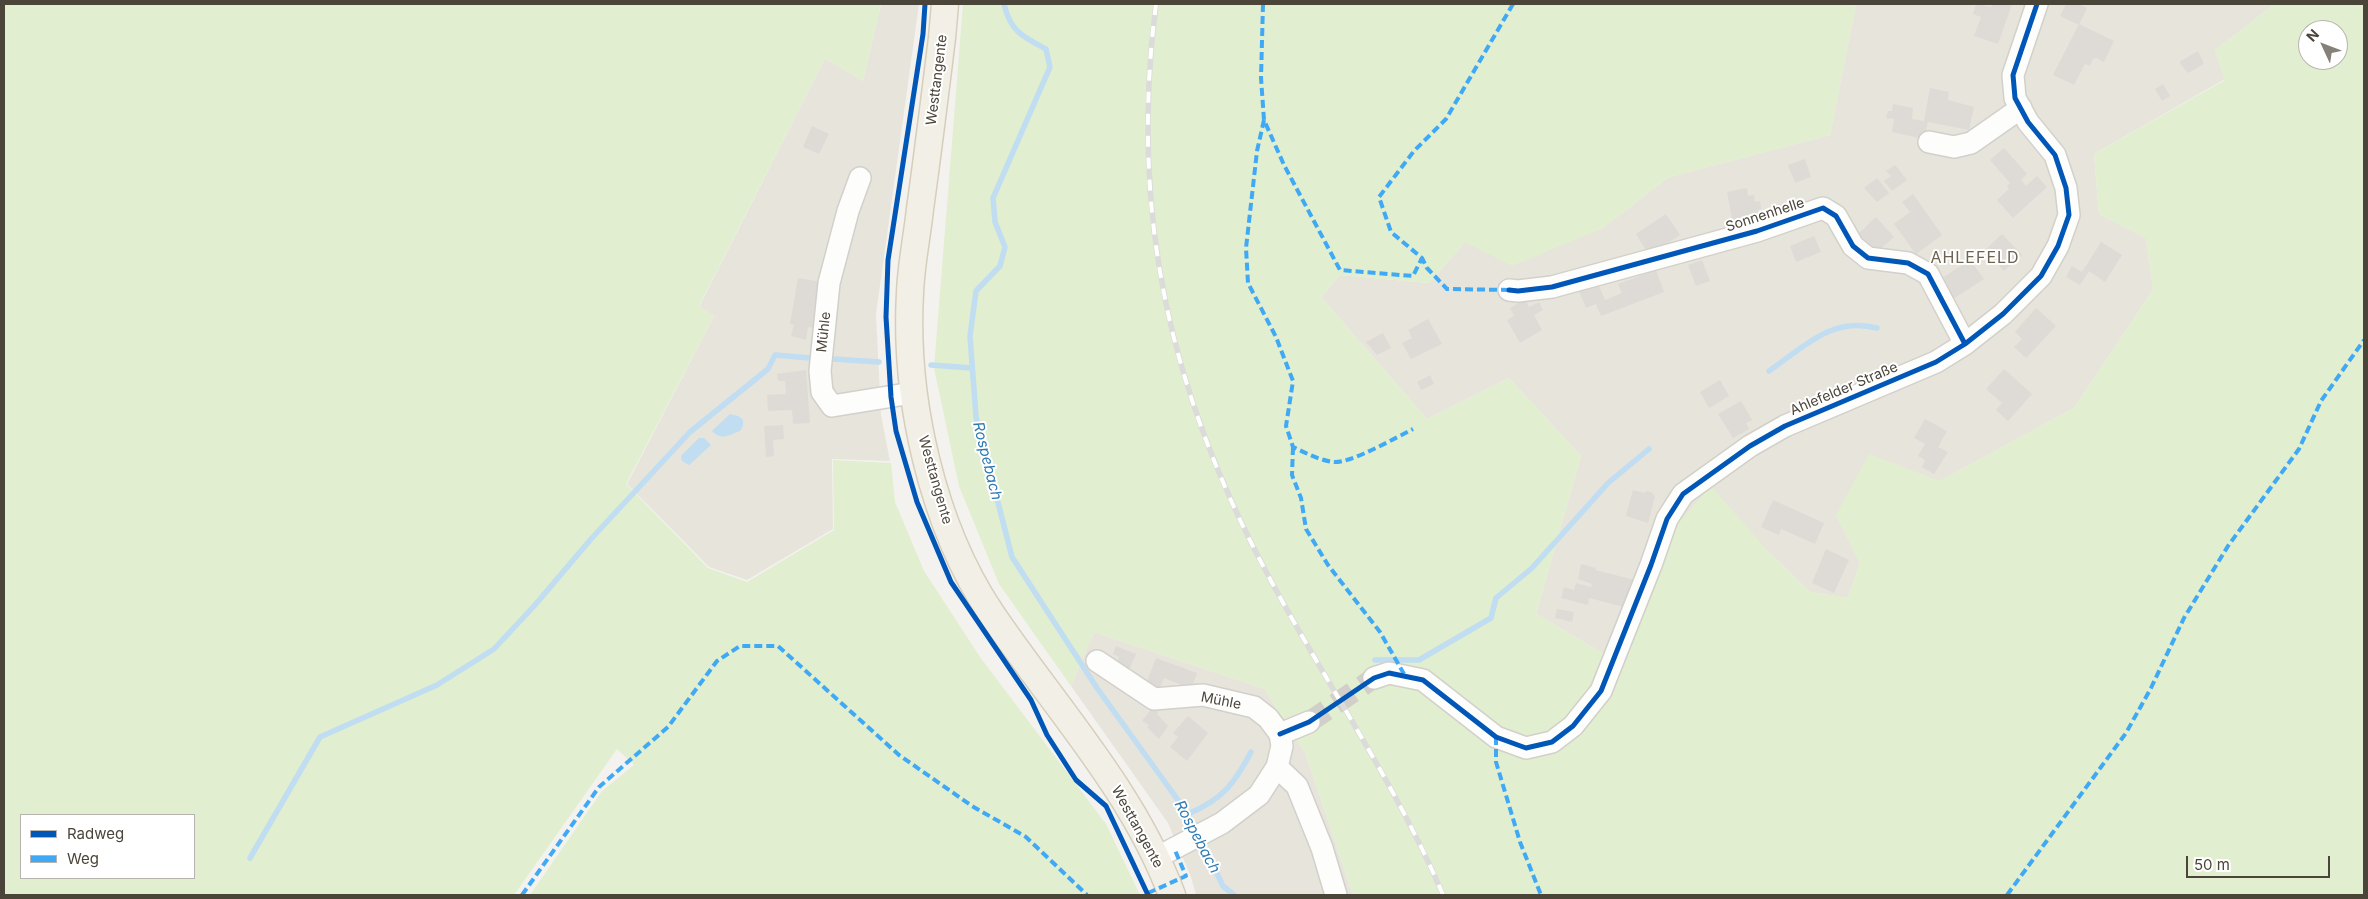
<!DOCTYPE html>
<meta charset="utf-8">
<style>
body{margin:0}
#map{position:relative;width:2368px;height:899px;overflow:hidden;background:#f4f2ee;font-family:Inter,sans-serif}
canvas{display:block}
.frame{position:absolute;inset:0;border:5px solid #4b4439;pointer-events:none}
.legend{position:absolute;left:20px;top:814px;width:175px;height:65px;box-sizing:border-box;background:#fff;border:1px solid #b7b4b0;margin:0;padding:6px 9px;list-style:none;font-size:15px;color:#4b4439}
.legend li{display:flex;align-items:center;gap:10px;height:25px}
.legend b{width:25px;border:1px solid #b7b4b0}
.north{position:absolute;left:2298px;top:20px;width:50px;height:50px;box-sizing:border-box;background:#fff;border:1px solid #b7b4b0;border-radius:50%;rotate:313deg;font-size:14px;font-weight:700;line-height:20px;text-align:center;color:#4b4439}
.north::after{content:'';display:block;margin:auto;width:18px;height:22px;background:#868178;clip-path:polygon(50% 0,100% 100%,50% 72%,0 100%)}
.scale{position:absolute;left:2186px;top:856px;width:144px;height:22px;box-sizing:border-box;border:2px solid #4b4439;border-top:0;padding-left:6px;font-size:15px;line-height:18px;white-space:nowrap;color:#4b4439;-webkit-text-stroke:4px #fff;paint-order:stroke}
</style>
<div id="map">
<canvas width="2368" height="899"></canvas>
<div class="frame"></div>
<ul class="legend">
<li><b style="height:6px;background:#0057b8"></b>Radweg</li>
<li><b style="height:6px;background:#3fa9f5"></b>Weg</li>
</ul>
<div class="north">N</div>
<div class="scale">50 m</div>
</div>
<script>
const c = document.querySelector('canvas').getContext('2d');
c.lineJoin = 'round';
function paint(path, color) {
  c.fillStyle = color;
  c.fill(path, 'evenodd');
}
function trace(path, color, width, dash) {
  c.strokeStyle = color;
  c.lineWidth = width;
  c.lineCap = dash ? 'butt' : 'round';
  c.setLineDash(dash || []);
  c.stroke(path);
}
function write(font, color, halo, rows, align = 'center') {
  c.font = font + ' Inter,sans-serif';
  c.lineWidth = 4;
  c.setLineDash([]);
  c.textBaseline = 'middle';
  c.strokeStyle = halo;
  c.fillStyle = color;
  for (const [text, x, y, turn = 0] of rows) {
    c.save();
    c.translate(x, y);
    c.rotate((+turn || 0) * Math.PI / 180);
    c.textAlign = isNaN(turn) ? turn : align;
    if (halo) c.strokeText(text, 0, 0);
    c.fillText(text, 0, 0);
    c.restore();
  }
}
paint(new Path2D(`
 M 881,4 L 919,4 L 876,314 L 881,415 L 890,461 L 832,459 L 833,529 L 747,580 L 709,567 L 627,484 L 714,316 L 699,307 L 825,58 L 863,81 Z
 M 1856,4 L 2275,4 L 2215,50 L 2225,79 L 2094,154 L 2099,214 L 2146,238 L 2153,290 L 2074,408 L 1940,481 L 1836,515 L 1860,563 L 1848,598 L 1810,592 L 1771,554 L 1668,534 L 1625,666 L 1536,614 L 1581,456 L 1509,378 L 1427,419 L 1321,297 L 1340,275 L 1429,283 L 1465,242 L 1601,229 L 1669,177 L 1830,135 Z
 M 1094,632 L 1265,689 L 1287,727 L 1305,752 L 1353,895 L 1196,895 L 1191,877 L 1168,823 L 1071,686 Z`), '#e7e4dc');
paint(new Path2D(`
 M 4,4 L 881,4 L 863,81 L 825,58 L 699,306 L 714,316 L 626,484 L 708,568 L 747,582 L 834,530 L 833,460 L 891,463 L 895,502 L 924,571 L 980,657 L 1106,824 L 1140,895 L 530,895 L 602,791 L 634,765 L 617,749 L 514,895 L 4,895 ZM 194,815 L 194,878 L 21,878 L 21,815 Z
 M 963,4 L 1856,4 L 1830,135 L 1669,177 L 1601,229 L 1512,266 L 1465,242 L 1429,283 L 1340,275 L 1321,297 L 1427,419 L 1509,378 L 1581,456 L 1536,614 L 1625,666 L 1668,534 L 1711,486 L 1771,554 L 1810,592 L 1848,598 L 1860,563 L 1836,515 L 1869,454 L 1940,481 L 2074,408 L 2153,290 L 2146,238 L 2099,214 L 2094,154 L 2225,80 L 2215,50 L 2275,4 L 2364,4 L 2364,895 L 1353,895 L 1305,752 L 1287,727 L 1265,689 L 1094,632 L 1071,686 L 999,584 L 959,486 L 934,368 ZM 2308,30 L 2338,30 L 2338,60 L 2308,60 Z`), '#e1eecf');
paint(new Path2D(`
 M 730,414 L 738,416 L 743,420 L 743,426 L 740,431 C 729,435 721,441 712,431 Z
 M 699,438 L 704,438 L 711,445 L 689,465 L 682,461 L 681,456 Z`), '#c0ddf1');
trace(new Path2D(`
 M 1004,4 C 1010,31 1023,37 1046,49 L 1050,67 L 993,198 L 995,222 L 1005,247 L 1000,266 L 976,291 L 970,336 L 976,417 L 1012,557 L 1097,688 L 1188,814 L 1223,886 L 1234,895
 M 833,359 L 879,362
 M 931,365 L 972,368
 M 1769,371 C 1804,347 1832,316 1877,328
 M 1375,660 L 1419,660 L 1491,618 L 1496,598 L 1532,568 L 1608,483 L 1649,449
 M 1188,814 C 1223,799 1234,784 1251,752
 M 250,858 L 320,737 L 437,685 L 494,649 L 535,605 L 591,539 L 690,432 L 768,369 L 775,355 L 810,358`), '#c0ddf1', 5.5);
paint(new Path2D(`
 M 1976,4 L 1991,7 L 1993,4 L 2012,4 L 1998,44 L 1974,36 L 1981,17 L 1973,14 Z
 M 2066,4 L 2078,4 L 2087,8 L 2079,25 L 2060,16 Z
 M 2079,24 L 2114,41 L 2104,62 L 2097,58 L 2093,59 L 2090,66 L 2085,64 L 2074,85 L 2053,75 Z
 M 2198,51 L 2204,64 L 2188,73 L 2179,62 Z
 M 2163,84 L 2170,96 L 2162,101 L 2155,89 Z
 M 1930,88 L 1949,92 L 1948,100 L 1974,107 L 1969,130 L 1928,122 L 1924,139 L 1892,132 L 1894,119 L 1886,118 L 1888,111 L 1892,111 L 1893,104 L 1913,108 L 1912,119 L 1924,121 Z
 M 812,126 L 829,134 L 819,154 L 803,147 Z
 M 2004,148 L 2027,174 L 2021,180 L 2026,186 L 2037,176 L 2047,187 L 2013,218 L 1997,200 L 2009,189 L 2007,186 L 2010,183 L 1990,160 Z
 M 1805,159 L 1811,177 L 1795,183 L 1788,165 Z
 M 1895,165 L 1907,180 L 1892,191 L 1884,181 L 1891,176 L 1886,171 Z
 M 1877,178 L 1889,193 L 1877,202 L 1864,188 Z
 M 1747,188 L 1748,196 L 1754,195 L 1755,202 L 1760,201 L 1761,209 L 1757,210 L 1760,224 L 1734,230 L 1727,192 Z
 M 1913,194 L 1942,235 L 1916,254 L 1894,224 L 1910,212 L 1902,202 Z
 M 1666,214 L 1680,235 L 1649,255 L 1636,234 Z
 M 1876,217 L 1894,237 L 1870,258 L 1853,239 Z
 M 2002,234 L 2022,255 L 2004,271 L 1985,250 Z
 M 1814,236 L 1821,252 L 1796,262 L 1790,246 Z
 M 2101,242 L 2122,255 L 2105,282 L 2089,271 L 2080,285 L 2066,277 L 2072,266 L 2082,272 Z
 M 1702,260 L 1710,281 L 1696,286 L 1688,265 Z
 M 1970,260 L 1984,279 L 1953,299 L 1939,280 Z
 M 1656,270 L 1664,292 L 1601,316 L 1596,304 L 1586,308 L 1579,291 L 1598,284 L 1605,300 L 1622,293 L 1618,284 Z
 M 798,278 L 821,282 L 813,328 L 808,327 L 806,340 L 791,336 L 794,325 L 790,324 Z
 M 1525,299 L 1529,307 L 1539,302 L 1543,310 L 1534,315 L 1542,330 L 1520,343 L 1507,320 L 1514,316 L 1510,308 Z
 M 2036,308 L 2056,326 L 2026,358 L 2014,347 L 2022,339 L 2015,332 Z
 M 1428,319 L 1442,344 L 1411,359 L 1402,343 L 1412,338 L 1408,330 Z
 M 1383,333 L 1391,348 L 1377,355 L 1366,342 Z
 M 2004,369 L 2032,394 L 2008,421 L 1996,410 L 2002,403 L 1986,389 Z
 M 806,370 L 810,423 L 793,424 L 792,410 L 768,411 L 767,395 L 786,394 L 785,381 L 778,381 L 777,374 Z
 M 1430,375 L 1434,384 L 1421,390 L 1417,382 Z
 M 1720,380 L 1729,396 L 1709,408 L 1700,392 Z
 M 1741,401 L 1752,420 L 1746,423 L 1749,429 L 1733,438 L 1718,414 Z
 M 1925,419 L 1947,431 L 1938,447 L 1948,452 L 1934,474 L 1922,467 L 1925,460 L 1918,456 L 1925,444 L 1914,438 Z
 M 783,425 L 784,439 L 773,440 L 774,456 L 766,457 L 764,426 Z
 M 1633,490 L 1645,493 L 1647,491 L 1651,492 L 1655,496 L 1648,523 L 1626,516 Z
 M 1773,500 L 1824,523 L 1815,544 L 1781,529 L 1779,535 L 1761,527 Z
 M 1826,549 L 1849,560 L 1834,593 L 1812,583 Z
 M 1581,564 L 1596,568 L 1595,570 L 1635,580 L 1628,608 L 1589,598 L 1588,605 L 1561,598 L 1564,587 L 1574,590 L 1576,583 L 1591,587 L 1592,584 L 1578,579 Z
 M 1557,609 L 1574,612 L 1572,622 L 1555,618 Z
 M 1116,646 L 1136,654 L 1129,670 L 1133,672 L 1131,676 L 1116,666 L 1119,657 L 1113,654 Z
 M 1156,658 L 1197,673 L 1191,689 L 1164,678 L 1159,689 L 1146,684 Z
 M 1152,708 L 1158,712 L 1157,714 L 1168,726 L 1159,739 L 1147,727 L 1149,725 L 1142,721 Z
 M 1188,716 L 1208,733 L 1187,761 L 1170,747 L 1178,737 L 1173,733 Z`), '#dedbd6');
trace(new Path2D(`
 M 1309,722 L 1374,678`), '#d2cfca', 21, [21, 11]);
const minor = new Path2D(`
 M 1929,142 L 1954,147 L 1971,143 L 2021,108
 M 860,178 L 848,211 L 829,283 L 820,371 L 822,392 L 832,406 L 912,393
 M 1509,290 L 1518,291 L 1552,287 L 1757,231 L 1823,208 L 1836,216 L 1853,246 L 1868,258 L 1908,263 L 1928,274 L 1965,344
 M 1097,661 L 1154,699 L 1203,695 L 1254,707 L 1268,718 L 1280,734 L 1282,746 L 1277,767 L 1259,795 L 1222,823 L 1156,858
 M 1374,678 L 1389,673 L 1423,680 L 1496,737 L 1526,748 L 1552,742 L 1573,726 L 1601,691 L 1651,565 L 1667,519 L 1683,494 L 1750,446 L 1785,426 L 1936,362 L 1965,344 L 2003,314 L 2041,276 L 2058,246 L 2069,215 L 2066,188 L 2055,155 L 2028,122 L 2015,98 L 2013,75 L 2037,4
 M 1280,734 L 1309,722
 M 1277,767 L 1297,786 L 1322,848 L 1336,895`);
const major = new Path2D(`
 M 945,4 L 942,38 C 935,95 928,152 920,209 C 917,237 911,265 910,293 C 904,398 932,525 991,613 C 1053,705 1133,790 1172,895`);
trace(minor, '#d2d0cb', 24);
trace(major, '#d6cebb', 29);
trace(minor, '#fdfdfc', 21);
trace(major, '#f2efe6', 26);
const rail = new Path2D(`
 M 1156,4 C 1129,213 1170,394 1270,579 C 1327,685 1396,784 1443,895`);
trace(rail, '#dbdbda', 5.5);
trace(rail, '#fff', 4, [11]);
trace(new Path2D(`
 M 1263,4 L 1261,78 L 1264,120 L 1284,165 L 1340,270 L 1413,276 L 1422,258
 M 1264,120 L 1257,151 L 1246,248 L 1248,283 L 1276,337 L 1293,381 L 1286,426 L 1293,447 C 1306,453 1319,460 1333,462 C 1350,464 1397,437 1413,429
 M 1509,290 L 1447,289 L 1427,268 L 1422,258 L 1391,232 L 1379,197 L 1414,151 L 1446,119 L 1513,4
 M 1293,447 L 1292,475 L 1301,498 L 1306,529 L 1328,565 L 1380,632 L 1404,674
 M 1496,737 L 1496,762 L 1520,842 L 1541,895
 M 1148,893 L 1186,876 L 1174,848
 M 522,895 L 599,787 L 668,727 L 717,661 L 740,646 L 778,646 L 899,755 L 972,806 L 1026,837 L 1087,895
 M 2007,895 L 2126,733 L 2151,688 L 2184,618 L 2228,546 L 2299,449 L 2321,401 L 2364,340
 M 2364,895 L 2364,894`), '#3fa9f5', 4, [8, 4]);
trace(new Path2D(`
 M 925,4 L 923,34 L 888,260 L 886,317 L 891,397 L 896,431 L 917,502 L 951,582 L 1031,700 L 1047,735 L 1076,780 L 1106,806 L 1148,895
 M 1509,290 L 1518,291 L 1552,287 L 1757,231 L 1823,208 L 1836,216 L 1853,246 L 1868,258 L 1908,263 L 1928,274 L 1965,344
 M 1280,734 L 1309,722 L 1374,678 L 1389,673 L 1423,680 L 1496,737 L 1526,748 L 1552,742 L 1573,726 L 1601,691 L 1651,565 L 1667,519 L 1683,494 L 1750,446 L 1785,426 L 1936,362 L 1965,344 L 2003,314 L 2041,276 L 2058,246 L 2069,215 L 2066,188 L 2055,155 L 2028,122 L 2015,98 L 2013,75 L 2037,4`), '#0057b8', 5);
write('14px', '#4b4439', '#fff', [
 ["Westtangente",937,80,-83],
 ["Sonnenhelle",1765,215,-18],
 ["Mühle",824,332,-84],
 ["Ahlefelder Straße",1844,389,-23],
 ["Westtangente",935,480,74],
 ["Mühle",1221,701,11],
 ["Westtangente",1137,827,61]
]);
write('italic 15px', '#2e7ab2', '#fff', [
 ["Rospebach",987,461,76],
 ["Rospebach",1197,837,62]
]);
c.letterSpacing = '1px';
write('16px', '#6e6250', '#fff', [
 ["AHLEFELD",1975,258]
]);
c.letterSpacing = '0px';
</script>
